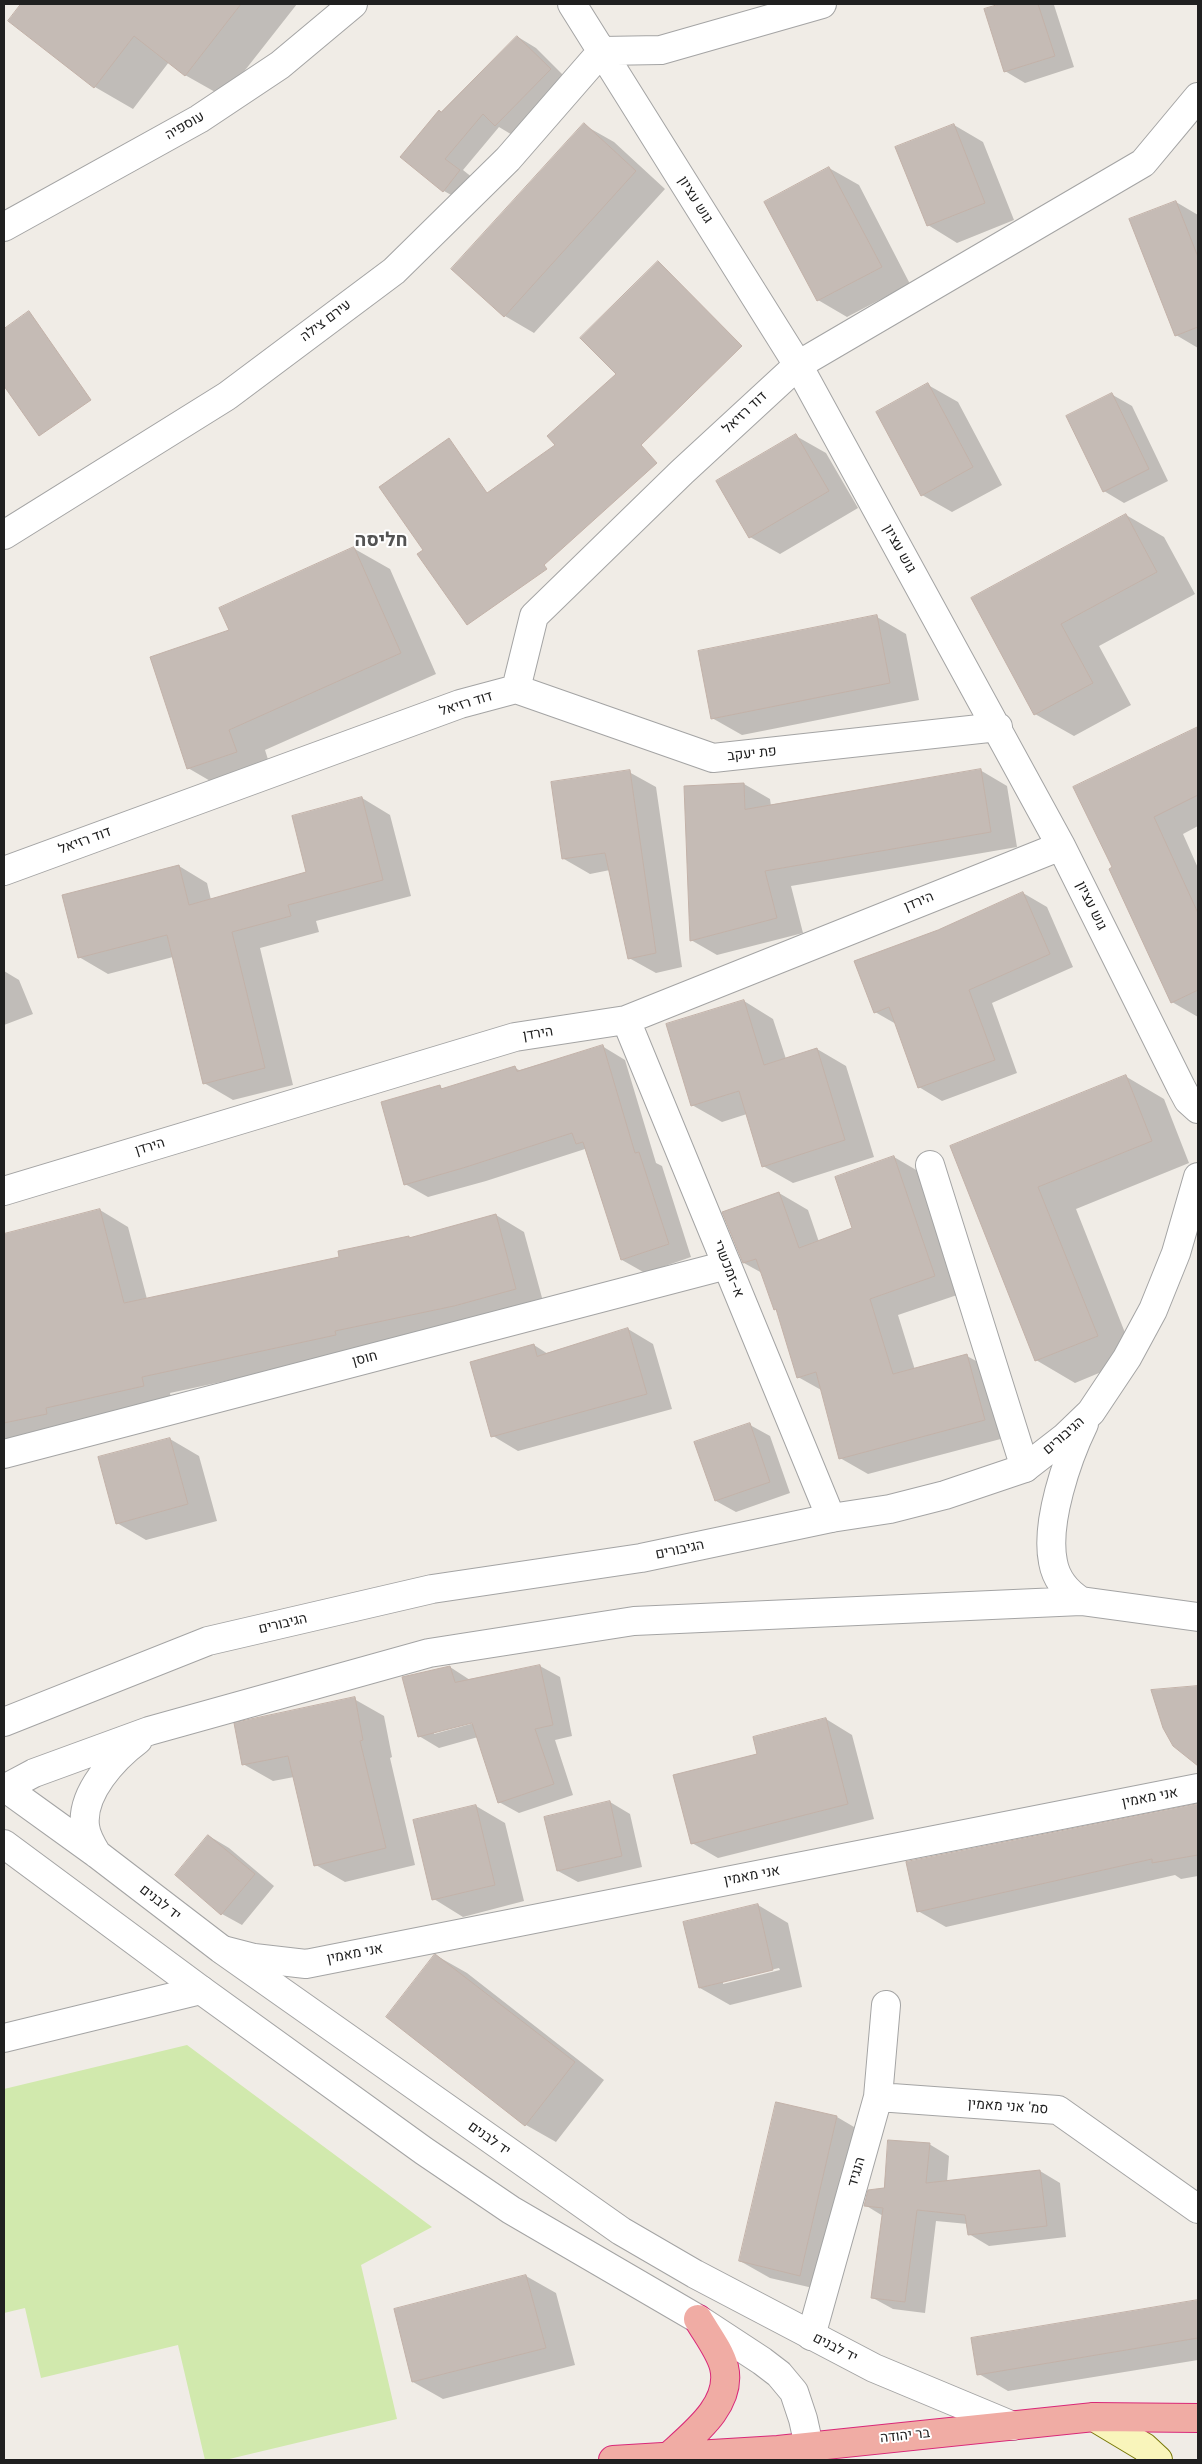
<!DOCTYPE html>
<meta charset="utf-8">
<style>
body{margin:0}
#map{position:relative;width:1202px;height:2464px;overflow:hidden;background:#f0ece6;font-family:"DM Sans",sans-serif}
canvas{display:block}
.frame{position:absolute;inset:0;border:5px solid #202020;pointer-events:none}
</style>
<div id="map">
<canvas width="1202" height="2464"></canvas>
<div class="frame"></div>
</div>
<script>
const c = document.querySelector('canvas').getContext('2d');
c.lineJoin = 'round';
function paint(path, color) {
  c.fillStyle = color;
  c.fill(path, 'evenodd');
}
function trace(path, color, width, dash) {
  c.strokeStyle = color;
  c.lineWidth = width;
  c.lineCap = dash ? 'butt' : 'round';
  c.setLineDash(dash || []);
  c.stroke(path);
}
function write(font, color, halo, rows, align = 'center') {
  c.font = font + ' "DM Sans",Heebo,sans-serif';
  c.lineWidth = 4;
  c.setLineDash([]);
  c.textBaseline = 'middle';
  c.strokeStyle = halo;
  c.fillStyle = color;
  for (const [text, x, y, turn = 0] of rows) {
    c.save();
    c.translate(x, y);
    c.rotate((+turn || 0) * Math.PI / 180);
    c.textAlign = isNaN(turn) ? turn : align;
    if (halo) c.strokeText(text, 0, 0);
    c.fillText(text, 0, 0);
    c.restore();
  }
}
paint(new Path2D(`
 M 187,2045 L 432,2227 L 361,2265 L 397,2419 L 225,2460 L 205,2460 L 178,2345 L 41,2378 L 25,2308 L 4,2313 L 4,2089 Z`), '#d1e9ad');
paint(new Path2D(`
 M 47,4 L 297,4 L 224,97 L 185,75 L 169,62 L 133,109 L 95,87 L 24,32 Z
 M 1004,4 L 1054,5 L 1074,67 L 1025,83 L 1005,71 L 986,10 Z
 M 518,37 L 536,48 L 568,80 L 514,136 L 499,127 L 463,170 L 478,182 L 462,201 L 444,191 L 442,113 Z
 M 584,125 L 614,142 L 665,189 L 534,333 L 505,316 Z
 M 954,125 L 983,142 L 1014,220 L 957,243 L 928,225 Z
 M 829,168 L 859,185 L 910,284 L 847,317 L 818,300 Z
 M 1176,202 L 1198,215 L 1198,348 L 1176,335 Z
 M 928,385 L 958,402 L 1002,485 L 952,512 L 922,495 Z
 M 1111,394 L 1132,406 L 1168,481 L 1124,503 L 1104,491 Z
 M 796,436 L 826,453 L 858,508 L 780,554 L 750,537 L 718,481 Z
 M 1126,515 L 1164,537 L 1195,594 L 1099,646 L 1131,705 L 1074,736 L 1035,714 L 973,599 Z
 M 353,548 L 390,569 L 436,674 L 265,750 L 272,772 L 224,789 L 188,768 L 231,630 Z
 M 877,617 L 906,634 L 919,700 L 742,735 L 712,718 Z
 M 1198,728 L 1198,826 L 1183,834 L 1198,868 L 1198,1017 L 1172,1002 L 1114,868 L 1075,788 Z
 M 980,770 L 1007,786 L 1017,847 L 791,886 L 803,933 L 717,955 L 691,940 L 744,784 L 770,799 L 771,806 Z
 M 629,772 L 656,787 L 682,967 L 656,973 L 629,958 L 610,870 L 590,874 L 564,859 Z
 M 362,798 L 390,815 L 411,896 L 316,921 L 319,932 L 260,948 L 293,1085 L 233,1100 L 204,1083 L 173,957 L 108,974 L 79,957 L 179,866 L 207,883 L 211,900 L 308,873 Z
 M 1023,893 L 1047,907 L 1073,967 L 992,1003 L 1017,1073 L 942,1101 L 919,1087 L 896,1024 L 875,1012 L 938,931 Z
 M 4,971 L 19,980 L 33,1014 L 4,1025 Z
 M 744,1001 L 773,1019 L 786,1059 L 817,1049 L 846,1066 L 874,1157 L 793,1183 L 763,1166 L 747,1114 L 722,1122 L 692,1105 Z
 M 602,1046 L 625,1060 L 656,1163 L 662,1166 L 691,1257 L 645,1273 L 622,1260 L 585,1149 L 486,1181 L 428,1197 L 405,1184 L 440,1087 L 445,1090 L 515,1068 L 521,1071 Z
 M 1125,1076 L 1164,1099 L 1189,1163 L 1076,1209 L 1135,1358 L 1075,1383 L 1036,1360 L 951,1146 Z
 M 894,1157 L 923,1174 L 963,1293 L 898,1315 L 915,1370 L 967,1356 L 996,1372 L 1012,1436 L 868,1474 L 840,1458 L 823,1391 L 798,1377 L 778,1311 L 775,1309 L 762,1273 L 744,1263 L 779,1193 L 808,1210 L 819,1242 L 854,1229 Z
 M 100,1210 L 128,1227 L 147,1299 L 341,1258 L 408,1237 L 411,1239 L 496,1215 L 524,1232 L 544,1305 L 364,1351 L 170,1393 L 172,1402 L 4,1444 L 4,1235 Z
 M 628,1329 L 653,1344 L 672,1409 L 518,1451 L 493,1436 L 534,1345 L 548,1354 Z
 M 750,1425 L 770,1436 L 790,1493 L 736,1512 L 716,1501 Z
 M 170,1439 L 199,1456 L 217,1521 L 146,1540 L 117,1523 Z
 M 540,1666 L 560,1677 L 572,1736 L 555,1740 L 573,1795 L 519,1813 L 499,1802 L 478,1737 L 439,1748 L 419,1736 L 450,1667 L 470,1680 ZM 478,1720 L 478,1722 L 434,1734 L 434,1732 Z
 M 1198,1688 L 1198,1761 L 1183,1752 L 1153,1691 Z
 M 354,1699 L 384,1716 L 392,1757 L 390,1758 L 415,1865 L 345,1882 L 316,1865 L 294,1777 L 273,1781 L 243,1764 Z
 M 826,1719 L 852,1735 L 874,1819 L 718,1858 L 692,1843 L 758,1754 Z
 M 610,1802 L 630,1814 L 642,1867 L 578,1882 L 558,1871 Z
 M 1198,1805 L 1198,1876 L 1181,1879 L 1175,1875 L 946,1927 L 918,1911 L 907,1863 Z
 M 476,1806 L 505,1823 L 524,1901 L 463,1917 L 434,1899 Z
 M 209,1836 L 229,1848 L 274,1886 L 242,1925 L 222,1914 Z
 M 758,1905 L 788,1923 L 802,1987 L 730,2005 L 700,1988 ZM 779,1968 L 780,1970 L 723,1984 L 723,1981 Z
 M 437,1956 L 467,1973 L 604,2080 L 556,2142 L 526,2125 L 388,2016 Z
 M 837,2117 L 866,2134 L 830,2292 L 770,2278 L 740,2261 Z
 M 929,2144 L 949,2156 L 947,2182 L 1040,2171 L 1060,2183 L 1066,2237 L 989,2246 L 969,2234 L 968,2224 L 936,2221 L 925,2313 L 893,2309 L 873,2298 L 883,2216 L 865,2205 L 885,2189 Z
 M 526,2276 L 556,2293 L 575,2365 L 443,2399 L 413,2382 L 396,2309 Z
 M 1198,2301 L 1198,2360 L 1008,2391 L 979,2374 L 973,2339 Z`), '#0003');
const building = new Path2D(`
 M 21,4 L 241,4 L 185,76 L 134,36 L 94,88 L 8,21 Z
 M 1000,4 L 1038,4 L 1055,56 L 1004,72 L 984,9 Z
 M 517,36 L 551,69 L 495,126 L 483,114 L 445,159 L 460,170 L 443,192 L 400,157 L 439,110 L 441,112 Z
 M 584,123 L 636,171 L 504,317 L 451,269 Z
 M 954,124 L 985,203 L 927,226 L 895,147 Z
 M 829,167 L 882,267 L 817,301 L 764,202 Z
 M 1176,201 L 1198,257 L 1198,327 L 1175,336 L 1129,219 Z
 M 658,261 L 742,346 L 641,445 L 657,463 L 544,565 L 547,569 L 467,625 L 417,554 L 423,550 L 379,487 L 449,438 L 487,493 L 555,445 L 547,436 L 616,374 L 580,338 Z
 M 29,311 L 91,400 L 39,436 L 4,386 L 4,329 Z
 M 928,383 L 973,467 L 921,496 L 876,412 Z
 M 1112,393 L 1149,469 L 1103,492 L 1066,416 Z
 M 796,434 L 829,491 L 749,538 L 716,481 Z
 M 1126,514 L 1157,572 L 1061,624 L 1093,683 L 1034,715 L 971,598 Z
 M 354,547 L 401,653 L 229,730 L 237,752 L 187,769 L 150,657 L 229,630 L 219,608 Z
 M 877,615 L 890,683 L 711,719 L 698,651 Z
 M 1198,727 L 1198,795 L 1154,817 L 1198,913 L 1198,990 L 1171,1003 L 1109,869 L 1112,867 L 1073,787 Z
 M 981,769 L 991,832 L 765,871 L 777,918 L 690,941 L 684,786 L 744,783 L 745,809 Z
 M 630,770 L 656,953 L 628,959 L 605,853 L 562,859 L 551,782 Z
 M 362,797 L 383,880 L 288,905 L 291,916 L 232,932 L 265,1068 L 203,1084 L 167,935 L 78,958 L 62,895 L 179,865 L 189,905 L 306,872 L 292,816 Z
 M 1023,892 L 1050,954 L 969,990 L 995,1060 L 918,1088 L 889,1007 L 874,1013 L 854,961 L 938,930 Z
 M 744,1000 L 764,1065 L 817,1048 L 845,1140 L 762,1167 L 739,1091 L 691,1106 L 666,1024 Z
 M 603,1045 L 635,1153 L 639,1152 L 669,1244 L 621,1260 L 583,1142 L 576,1144 L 572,1133 L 463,1168 L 404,1185 L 381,1102 L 440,1085 L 441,1089 L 515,1066 L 517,1071 Z
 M 1126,1075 L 1152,1141 L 1038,1187 L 1098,1336 L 1035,1361 L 950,1146 Z
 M 894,1156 L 935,1276 L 870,1299 L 893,1374 L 967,1354 L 985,1420 L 839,1459 L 816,1372 L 797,1378 L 776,1309 L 774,1310 L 756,1259 L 743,1263 L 722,1212 L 779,1192 L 799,1248 L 852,1228 L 835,1177 Z
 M 100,1209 L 124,1303 L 339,1257 L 338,1251 L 409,1236 L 409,1238 L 496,1214 L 516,1289 L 454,1306 L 335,1331 L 336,1335 L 142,1377 L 144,1386 L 46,1408 L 47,1414 L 4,1423 L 4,1234 Z
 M 628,1328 L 647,1394 L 491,1437 L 470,1362 L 534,1344 L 537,1356 Z
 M 750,1423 L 770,1482 L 715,1501 L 694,1442 Z
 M 170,1438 L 188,1504 L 116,1524 L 98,1457 Z
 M 540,1665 L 553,1725 L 535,1729 L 554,1784 L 498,1803 L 472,1723 L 418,1737 L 402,1677 L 450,1666 L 455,1682 Z
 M 1198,1686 L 1198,1766 L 1173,1746 L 1163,1728 L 1151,1690 Z
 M 355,1697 L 363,1740 L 360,1741 L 386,1848 L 314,1866 L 288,1756 L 242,1765 L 234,1723 Z
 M 826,1718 L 848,1804 L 691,1844 L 673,1775 L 757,1754 L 753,1737 Z
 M 610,1801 L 622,1856 L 557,1871 L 544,1817 Z
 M 1198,1804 L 1198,1855 L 1152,1863 L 1152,1859 L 917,1912 L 906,1862 Z
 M 476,1805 L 495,1885 L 432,1900 L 413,1820 Z
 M 208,1835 L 255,1874 L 221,1915 L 175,1875 Z
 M 758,1904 L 773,1970 L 699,1988 L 683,1922 Z
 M 435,1954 L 575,2062 L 525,2126 L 386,2017 Z
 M 776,2102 L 837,2116 L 800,2276 L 739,2261 Z
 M 888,2140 L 930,2143 L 926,2183 L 1040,2170 L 1047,2226 L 968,2235 L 965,2215 L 917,2210 L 905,2302 L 871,2298 L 883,2208 L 864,2206 L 868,2190 L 884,2188 Z
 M 526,2275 L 546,2348 L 412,2382 L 394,2309 Z
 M 1198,2300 L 1198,2338 L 977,2375 L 971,2338 Z`);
paint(building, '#c5bbb5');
trace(building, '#c2b1a8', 1);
const minor = new Path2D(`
 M 572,4 L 798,365 L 1061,846 L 1181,1087 L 1188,1100 L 1198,1109
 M 4,227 L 199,119 L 280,65 L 353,4
 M 4,535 L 227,396 L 394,271 L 508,159 L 602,51 L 661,50 L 822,4
 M 516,689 L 534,616 L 682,472 L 798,365 L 1143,163 L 1198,97
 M 516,689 L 713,758 L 998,727
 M 4,871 L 460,704 L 516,689
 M 626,1020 L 831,1518
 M 930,1165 L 1025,1468
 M 4,1191 L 515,1037 L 626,1020 L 1061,846
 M 4,1454 L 727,1265
 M 223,1950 L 254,1958 L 306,1964 L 1198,1788
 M 4,2038 L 201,1990
 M 878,2097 L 1058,2110 L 1198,2209
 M 811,2336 L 878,2097 L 886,2005`);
const tertiary = new Path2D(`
 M 1081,1601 C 1067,1592 1056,1579 1053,1562 C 1045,1523 1067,1459 1084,1424
 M 4,1722 L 208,1641 L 432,1589 L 641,1558 L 831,1518 L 890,1509 L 945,1495 L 1025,1468 L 1065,1437 L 1091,1412 L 1127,1358 L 1153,1310 L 1176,1253 L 1198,1177
 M 4,1787 L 97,1854 L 221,1949 L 621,2231 L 695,2274 L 874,2368 L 1013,2426
 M 4,1789 L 34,1773 L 149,1731 L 429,1653 L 634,1621 L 1081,1601 L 1198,1617
 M 4,1844 L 201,1990 L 424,2151 L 511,2210 L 698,2319 L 762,2361 L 779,2374 L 794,2392 L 803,2419 L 809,2446
 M 97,1854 C 92,1846 86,1836 85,1826 C 81,1793 114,1758 138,1740`);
const secondary = new Path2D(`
 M 1094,2417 L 1144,2447 L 1158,2460`);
const trunk = new Path2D(`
 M 667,2458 C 692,2435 733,2405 724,2367 C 720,2351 706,2333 698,2319
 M 613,2460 L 778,2450 L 1094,2417 L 1198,2418`);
trace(minor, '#a4a4a4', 30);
trace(tertiary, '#a4a4a4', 30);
trace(secondary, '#777706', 30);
trace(trunk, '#d92878', 30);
trace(minor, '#fff', 28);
trace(tertiary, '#fff', 28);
trace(secondary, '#f9f5bb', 28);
trace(trunk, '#f0aca4', 28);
write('14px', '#202020', '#fff', [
 ["עוספיה",185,126,-30],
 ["גוש עציון",695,200,58],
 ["עירם צילה",326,321,-37],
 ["דוד רזיאל",745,413,-43],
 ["גוש עציון",899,549,61],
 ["דוד רזיאל",466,704,-17],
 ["פת יעקב",752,754,-6],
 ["דוד רזיאל",85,841,-20],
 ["הירדן",919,902,-22],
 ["גוש עציון",1091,906,64],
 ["הירדן",538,1034,-9],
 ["הירדן",150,1147,-17],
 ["א-זמכשרי",728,1269,68],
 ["חוסן",365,1359,-15],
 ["הגיבורים",1064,1436,-41],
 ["הגיבורים",680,1550,-12],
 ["הגיבורים",283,1624,-13],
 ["אני מאמין",1150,1798,-11],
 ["אני מאמין",752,1876,-11],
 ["יד לבנים",160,1903,38],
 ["אני מאמין",355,1954,-11],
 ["סמ' אני מאמין",1008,2107,4],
 ["יד לבנים",489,2139,35],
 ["הנגיד",857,2172,-74],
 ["יד לבנים",835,2348,27],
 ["בר יהודה",905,2436,-6]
]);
write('bold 19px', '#535353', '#fff', [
 ["חליסה",381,541]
]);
</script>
